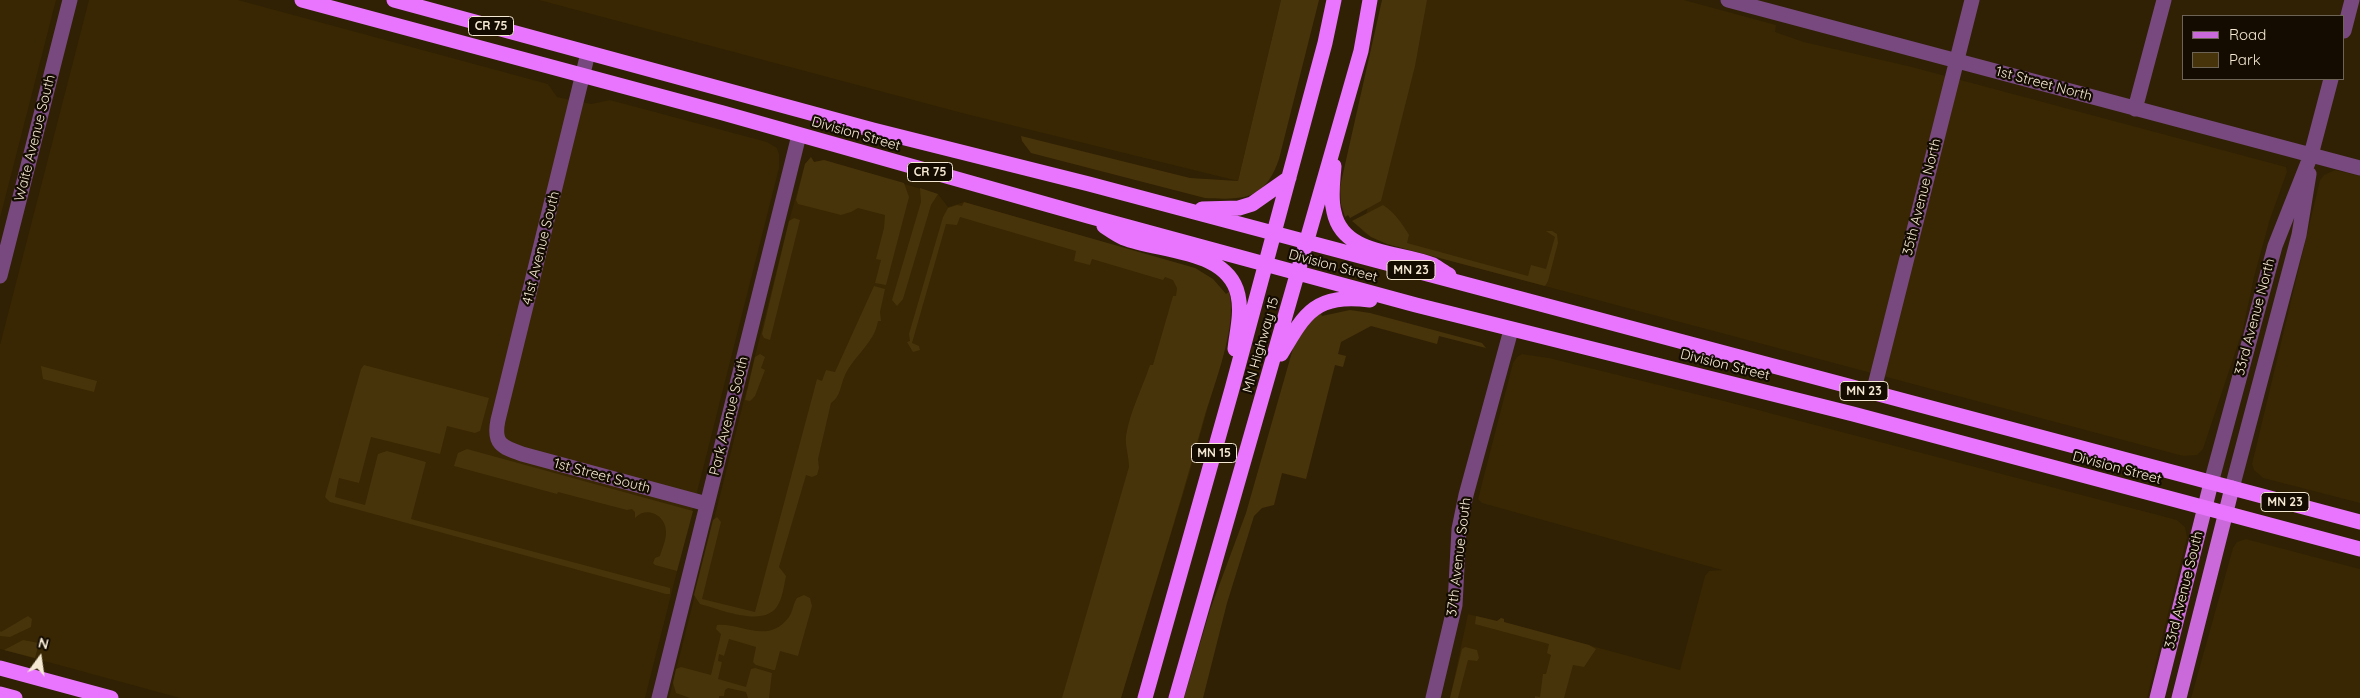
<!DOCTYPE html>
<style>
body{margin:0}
#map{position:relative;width:2360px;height:698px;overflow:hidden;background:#302104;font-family:Quicksand,sans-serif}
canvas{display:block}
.legend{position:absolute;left:2182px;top:15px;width:162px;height:65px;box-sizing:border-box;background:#140c01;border:1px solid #6e6455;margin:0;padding:6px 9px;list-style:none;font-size:15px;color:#f5e9d4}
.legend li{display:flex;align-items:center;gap:10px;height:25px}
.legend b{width:25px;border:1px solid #6e6455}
.north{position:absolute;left:15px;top:633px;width:50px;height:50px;-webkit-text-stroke:4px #140c01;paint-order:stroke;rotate:14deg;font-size:14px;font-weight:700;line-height:20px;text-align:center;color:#f5e9d4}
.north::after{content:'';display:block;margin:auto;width:18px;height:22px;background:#f5e9d4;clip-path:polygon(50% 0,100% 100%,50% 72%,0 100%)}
</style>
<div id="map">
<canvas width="2360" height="698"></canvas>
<ul class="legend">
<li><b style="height:6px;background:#c969da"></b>Road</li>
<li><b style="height:14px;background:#48340b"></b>Park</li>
</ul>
<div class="north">N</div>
</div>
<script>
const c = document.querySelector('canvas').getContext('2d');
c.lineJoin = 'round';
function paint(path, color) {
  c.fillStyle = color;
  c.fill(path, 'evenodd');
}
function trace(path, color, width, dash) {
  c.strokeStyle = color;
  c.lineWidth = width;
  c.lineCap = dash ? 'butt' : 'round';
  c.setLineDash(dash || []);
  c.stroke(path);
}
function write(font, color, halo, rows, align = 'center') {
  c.font = font + ' Quicksand,sans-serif';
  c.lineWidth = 4.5;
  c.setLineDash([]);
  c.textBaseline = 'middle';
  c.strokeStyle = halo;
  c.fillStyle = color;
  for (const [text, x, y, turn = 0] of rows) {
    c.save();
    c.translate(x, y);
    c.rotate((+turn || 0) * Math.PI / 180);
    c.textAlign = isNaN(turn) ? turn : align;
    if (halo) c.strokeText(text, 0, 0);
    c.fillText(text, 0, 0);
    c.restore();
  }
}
paint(new Path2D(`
 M 0,0 L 56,0 L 0,218 Z
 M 89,0 L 238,0 L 548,84 L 557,97 L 591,104 L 610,100 L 767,142 L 777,148 L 779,154 L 779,168 L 645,698 L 180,698 L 0,649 L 0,345 Z
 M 539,0 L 1281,0 L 1238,181 L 962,113 Z
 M 1417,0 L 1684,0 L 1776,25 L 1775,32 L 1804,42 L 1912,67 L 2286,167 L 2287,172 L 2270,219 L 2254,277 L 2243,329 L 2203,449 L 2197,455 L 2183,456 L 1387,244 L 1371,237 L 1362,231 Z
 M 811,157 L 814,162 L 824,160 L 938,194 L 948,207 L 964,202 L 1195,268 L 1213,279 L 1226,294 L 1229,292 L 1231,312 L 1225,346 L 1189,475 L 1121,698 L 669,698 L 789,221 L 805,164 Z
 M 2335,170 L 2360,176 L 2360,503 L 2263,478 L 2254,470 L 2252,464 L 2320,180 L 2324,175 Z
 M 1522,354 L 1549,358 L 1724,401 L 2177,520 L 2185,527 L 2187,537 L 2147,698 L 1450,698 L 1468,614 L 1497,621 L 1501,618 L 1504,619 L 1504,622 L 1680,670 L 1705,576 L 1709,571 L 1722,570 L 1482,503 L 1478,499 L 1513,363 L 1517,357 Z
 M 2246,539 L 2360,569 L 2360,698 L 2191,698 L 2233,548 L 2237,542 Z`), '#382702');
paint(new Path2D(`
 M 1281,0 L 1319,0 L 1279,159 C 1265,200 1244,200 1205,198 L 1031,153 L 1022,141 L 1021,136 L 1190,178 L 1238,181 Z
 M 1382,0 L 1427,0 L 1415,66 L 1381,201 L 1350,218 L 1348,215 L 1345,217 L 1341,204 L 1340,187 Z
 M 811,157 L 814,162 L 824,160 L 904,183 L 909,197 L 886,285 L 875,283 L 881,260 L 876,259 L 884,228 L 885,215 L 858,208 L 851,212 L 841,215 L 798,204 L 796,200 L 805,164 Z
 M 920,188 L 938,194 L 931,205 L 903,299 L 897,306 L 892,300 L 921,202 Z
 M 964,202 L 1195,268 L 1213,279 L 1226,294 L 1229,292 C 1238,325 1214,385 1204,418 C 1178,512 1149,605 1121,698 L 1062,698 L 1129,467 C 1129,457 1125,446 1126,436 C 1130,411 1142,389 1150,365 L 1153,365 L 1173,296 L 1176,296 L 1177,288 L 1173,280 L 1165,277 L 1163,280 L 1092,259 L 1090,265 L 1074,261 L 1076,251 L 960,217 L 957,225 L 946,224 L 912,343 L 919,346 L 920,350 L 913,352 L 907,342 L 910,341 L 909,334 L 943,217 L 948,208 L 957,205 L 962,206 Z
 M 1383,205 C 1395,213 1401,222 1409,235 L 1407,243 L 1528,276 L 1531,265 L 1546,269 L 1555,237 L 1546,231 L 1552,231 L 1557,234 L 1558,243 L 1548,281 L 1545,286 L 1387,244 L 1371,237 L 1352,221 Z
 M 794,218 L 800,220 L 770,340 L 764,338 L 762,334 L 789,221 Z
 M 874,286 L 885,289 L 880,312 L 881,321 L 878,321 C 875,342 854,356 845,375 C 840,386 841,396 831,403 L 818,459 L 819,468 L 817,475 L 812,477 L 806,475 L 779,567 L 786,576 C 784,585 783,595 779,603 C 767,630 720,609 700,604 L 694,595 L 713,520 L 717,517 L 721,522 L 702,599 L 755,612 L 817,379 L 822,381 L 826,370 L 835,372 Z
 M 1350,310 L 1370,313 L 1482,343 L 1486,348 L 1439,336 L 1437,344 L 1371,326 L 1341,342 L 1338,354 L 1346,356 L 1343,367 L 1335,365 L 1306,479 L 1282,473 L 1274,505 L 1262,508 L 1254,516 L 1227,603 L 1203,698 L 1184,698 L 1210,610 L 1246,513 L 1294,345 L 1296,339 L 1320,312 L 1322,316 Z
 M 760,354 L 765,357 L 761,368 L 765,370 L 755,396 L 750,401 L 745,400 L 755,357 Z
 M 364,365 L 489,398 L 480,431 L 475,433 L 447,426 L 440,454 L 371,437 L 359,483 L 339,478 L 335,497 L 365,505 L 378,454 L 387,451 L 426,462 L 411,519 L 670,588 L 670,594 L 666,594 L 330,502 L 325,497 L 361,369 Z
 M 41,366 L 97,381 L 94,392 L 43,379 Z
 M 467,449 L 693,511 L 677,571 L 655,565 L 653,563 L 655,558 L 660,556 C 662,549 666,540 666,533 C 667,516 647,505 635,518 L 635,512 L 632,509 L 627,510 L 558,492 L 557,494 L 454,466 L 458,453 Z
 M 804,595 L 810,598 L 812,606 L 798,656 L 780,651 L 775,670 L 773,670 L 756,665 L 753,662 L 756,647 L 729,639 L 724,656 L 719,654 L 718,661 L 722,662 L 718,679 L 746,687 L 751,669 L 755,668 L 772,673 L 769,698 L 748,698 L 746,692 L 728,688 L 725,690 L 724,696 L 719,696 L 719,698 L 690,698 L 676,693 L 673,683 L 676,669 L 681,667 L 711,675 L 721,634 L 716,629 L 717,625 C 742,623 768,645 789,617 C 793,611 793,604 797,598 Z
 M 28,616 L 32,619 L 31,627 L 10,637 L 0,636 L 0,631 L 1,632 Z
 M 1476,616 L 1497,621 L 1501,618 L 1504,619 L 1504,622 L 1589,645 L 1596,649 L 1584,667 L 1573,665 L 1564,698 L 1535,698 L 1535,696 L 1540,697 L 1543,674 L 1546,674 L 1551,655 L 1547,653 L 1549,644 L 1475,624 Z
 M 23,640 L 39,643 L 35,658 L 4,650 Z
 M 1465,647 L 1477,650 L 1479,658 L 1477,661 L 1468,660 L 1458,698 L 1450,698 L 1462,649 Z`), '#48340b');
trace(new Path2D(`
 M 1728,0 L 2360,168
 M 2344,31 L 2352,0
 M 588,53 L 498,420 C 493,444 502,447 522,454 L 707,504
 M 2135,109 L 2164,0
 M 0,276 L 70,0
 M 1873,393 L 1972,0
 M 2211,483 L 2275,246 L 2311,155 L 2331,79
 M 2232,488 L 2299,235 L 2309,174
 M 659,698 L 799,135
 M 1433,698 L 1455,605 L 1459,529 L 1466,495 L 1511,330`), '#77497f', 15);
trace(new Path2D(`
 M 2157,698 L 2211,483
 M 2179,698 L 2232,488`), '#c969da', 15);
trace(new Path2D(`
 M 302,0 L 723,113 L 1088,216 L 1416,305 L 1853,414 L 2360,549
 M 394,0 L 873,130 L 1089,184 L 2360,522
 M 1334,166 C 1333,181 1330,197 1334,212 C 1343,256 1400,251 1433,265 C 1438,268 1444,272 1449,275
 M 1202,209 L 1239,208 L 1252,204 L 1289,178
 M 1104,226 C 1110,230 1117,235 1124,238 C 1160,252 1228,249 1238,295 C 1242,313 1237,331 1235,349
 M 1281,354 C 1306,311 1316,294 1370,300
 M 0,668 L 111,698
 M 0,694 L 15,698
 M 1145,698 L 1232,389 L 1325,43 L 1334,0
 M 1176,698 L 1361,51 L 1370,0`), '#e975fe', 15);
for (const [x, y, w] of [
 [491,26,45],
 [930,172,45],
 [1411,270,48],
 [1864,391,48],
 [1214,453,45],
 [2285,502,48]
]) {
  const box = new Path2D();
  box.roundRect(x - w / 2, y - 9.5, w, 19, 4);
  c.fillStyle = '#140c01';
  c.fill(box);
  trace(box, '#f5e9d4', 1);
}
write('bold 12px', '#f5e9d4', null, [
 ["CR 75",491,26],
 ["CR 75",930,172],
 ["MN 23",1411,270],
 ["MN 23",1864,391],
 ["MN 15",1214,453],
 ["MN 23",2285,502]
]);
write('14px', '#f5e9d4', '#140c01', [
 ["1st Street North",2044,84,15],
 ["Division Street",856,134,16],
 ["Waite Avenue South",35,138,-76],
 ["35th Avenue North",1922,197,-76],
 ["41st Avenue South",541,248,-76],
 ["Division Street",1333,266,15],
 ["33rd Avenue North",2255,317,-75],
 ["MN Highway 15",1261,345,-74],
 ["Division Street",1725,365,14],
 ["Park Avenue South",729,416,-76],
 ["Division Street",2117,468,15],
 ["1st Street South",602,476,15],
 ["37th Avenue South",1459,557,-83],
 ["33rd Avenue South",2184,590,-76]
]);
</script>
